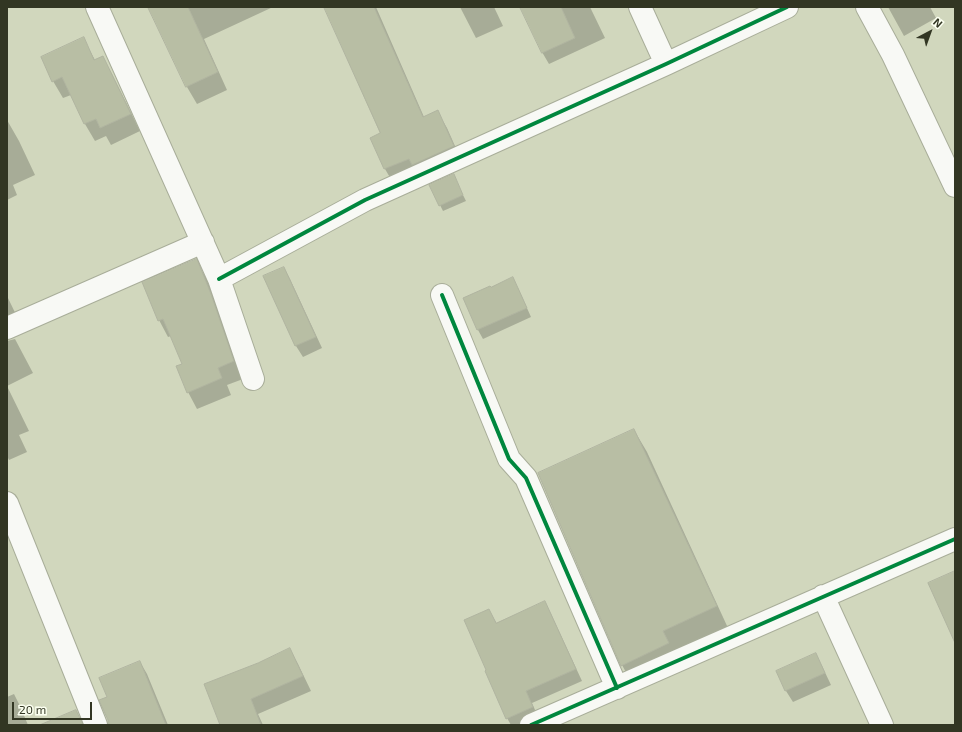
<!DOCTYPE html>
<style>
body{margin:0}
#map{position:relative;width:962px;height:732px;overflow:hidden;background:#d1d7bd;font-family:"Exo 2",sans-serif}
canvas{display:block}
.frame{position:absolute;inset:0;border:8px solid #323623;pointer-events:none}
.north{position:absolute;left:910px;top:12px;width:40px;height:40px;-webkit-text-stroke:3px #fbfff0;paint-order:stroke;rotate:41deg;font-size:11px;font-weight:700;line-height:16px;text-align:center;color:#323623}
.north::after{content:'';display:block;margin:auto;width:14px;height:18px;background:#323623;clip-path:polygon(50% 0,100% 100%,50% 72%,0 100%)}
.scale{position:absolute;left:12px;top:702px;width:80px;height:18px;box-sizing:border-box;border:2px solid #323623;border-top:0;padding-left:5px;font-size:12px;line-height:14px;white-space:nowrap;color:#323623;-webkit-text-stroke:3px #fbfff0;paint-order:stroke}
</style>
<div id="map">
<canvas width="962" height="732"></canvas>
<div class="frame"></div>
<div class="north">N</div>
<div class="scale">20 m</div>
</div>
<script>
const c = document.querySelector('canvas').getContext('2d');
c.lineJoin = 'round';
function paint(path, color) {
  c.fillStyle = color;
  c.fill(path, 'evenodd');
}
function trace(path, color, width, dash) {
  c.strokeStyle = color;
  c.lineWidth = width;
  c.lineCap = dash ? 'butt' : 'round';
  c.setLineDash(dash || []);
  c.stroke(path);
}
paint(new Path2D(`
 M 158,7 L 273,7 L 204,39 L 227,90 L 197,104 L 187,87 L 151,10 Z
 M 326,7 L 376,7 L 424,117 L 437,111 L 447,128 L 463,164 L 395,186 L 385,169 L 371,138 L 382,134 Z
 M 460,7 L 494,7 L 503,26 L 476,38 Z
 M 521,7 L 590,7 L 605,38 L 549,64 L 542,52 Z
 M 888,7 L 930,7 L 936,18 L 904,36 Z
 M 83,38 L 95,60 L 102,57 L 112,74 L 140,131 L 111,145 L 106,136 L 95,141 L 85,124 L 71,95 L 63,98 L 53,81 Z
 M 7,120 L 19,141 L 35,175 L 13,185 L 17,195 L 7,200 Z
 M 456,181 L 466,201 L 443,211 L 430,185 Z
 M 196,261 L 206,278 L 220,312 L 243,379 L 227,385 L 231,395 L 197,409 L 188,392 L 183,365 L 171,336 L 168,337 L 159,320 Z
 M 284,268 L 290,279 L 322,348 L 303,357 L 296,346 L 264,277 Z
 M 518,288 L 531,317 L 483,339 L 478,330 L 464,299 Z
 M 7,296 L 23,329 L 7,337 Z
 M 15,339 L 33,373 L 7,386 L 7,341 Z
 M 7,386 L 29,431 L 19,435 L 27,452 L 9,460 L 7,456 Z
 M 634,430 L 647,452 L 728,628 L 634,687 L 622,665 Z
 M 544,602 L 551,614 L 582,681 L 532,703 L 539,719 L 525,725 L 511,725 L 507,718 L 489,610 L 497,624 Z
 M 290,650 L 298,664 L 311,691 L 258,714 L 263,725 L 221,725 L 258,664 Z
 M 815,654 L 822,666 L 831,685 L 793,702 L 786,691 L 777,671 Z
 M 140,662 L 147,674 L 168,725 L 109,725 L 108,697 Z
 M 14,694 L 20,706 L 28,725 L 7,725 L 7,697 Z`), '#0003');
const building = new Path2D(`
 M 148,7 L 188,7 L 218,72 L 186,87 Z
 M 324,7 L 374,7 L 423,117 L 438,110 L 454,146 L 412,165 L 409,159 L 384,169 L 370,138 L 380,133 Z
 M 520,7 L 561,7 L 575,38 L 542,53 Z
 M 84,37 L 94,60 L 103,56 L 131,114 L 100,128 L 96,119 L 84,124 L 62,77 L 52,82 L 41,57 Z
 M 454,174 L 463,195 L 439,206 L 429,185 Z
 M 197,259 L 211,294 L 234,361 L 218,368 L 222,378 L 187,393 L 176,366 L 182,364 L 163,319 L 158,321 L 142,282 Z
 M 284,267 L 316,337 L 295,346 L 263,276 Z
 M 513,277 L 527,308 L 477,330 L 463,298 L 490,286 L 491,287 Z
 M 634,429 L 717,606 L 663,631 L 669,643 L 621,666 L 538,473 Z
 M 955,571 L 955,643 L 928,583 Z
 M 545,601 L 576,669 L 526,691 L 533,707 L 506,719 L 485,671 L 486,670 L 464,620 L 489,609 L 496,623 Z
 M 290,648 L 303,676 L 251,699 L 261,725 L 220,725 L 204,684 L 258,663 Z
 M 816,653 L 825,673 L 785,691 L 776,671 Z
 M 140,661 L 166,725 L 108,725 L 108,720 L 99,700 L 107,697 L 99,678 Z
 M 76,710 L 83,725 L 40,725 Z`);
paint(building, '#b8bea4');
trace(building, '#b0b4a0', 1);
const minor = new Path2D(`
 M 97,7 L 219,279 L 253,379
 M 640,7 L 666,64
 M 867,7 L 893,55 L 955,186
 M 219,279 L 365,200 L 666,64 L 787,7
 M 442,295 L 509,459 L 526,478 L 617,688
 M 7,328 L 203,242
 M 7,503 L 96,725
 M 823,596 L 882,725
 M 531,725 L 955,539`);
trace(minor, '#a8ad99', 24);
trace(minor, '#f8f9f5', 22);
trace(new Path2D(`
 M 219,279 L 365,200 L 666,64 L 787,7
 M 442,295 L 509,459 L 526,478 L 617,688
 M 531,725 L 955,539`), '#00873e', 4);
</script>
